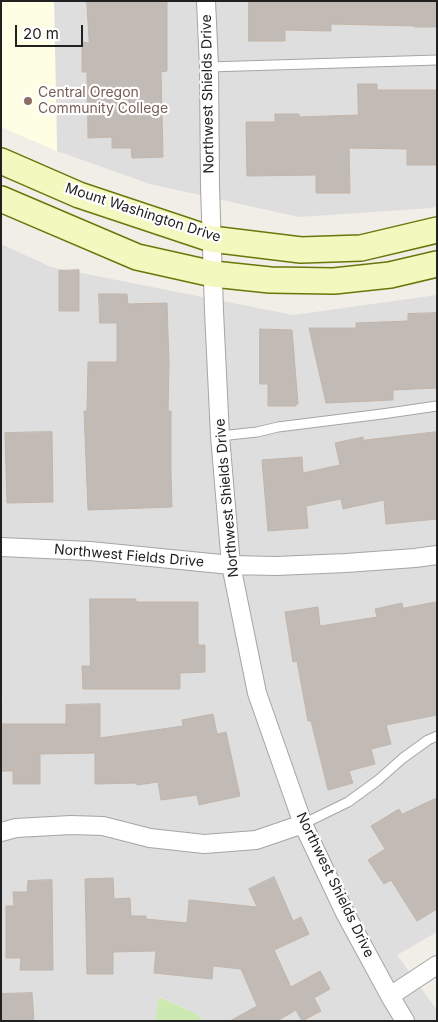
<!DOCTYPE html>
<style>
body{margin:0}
#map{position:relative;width:438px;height:1022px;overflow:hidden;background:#f1eee8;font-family:Inter,sans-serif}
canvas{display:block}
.frame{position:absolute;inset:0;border:2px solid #212121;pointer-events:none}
.scale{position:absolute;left:15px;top:25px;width:68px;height:22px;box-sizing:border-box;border:2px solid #212121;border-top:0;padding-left:6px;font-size:15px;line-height:18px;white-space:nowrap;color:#212121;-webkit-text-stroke:4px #fff;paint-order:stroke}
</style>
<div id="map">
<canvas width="438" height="1022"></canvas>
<div class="frame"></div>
<div class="scale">20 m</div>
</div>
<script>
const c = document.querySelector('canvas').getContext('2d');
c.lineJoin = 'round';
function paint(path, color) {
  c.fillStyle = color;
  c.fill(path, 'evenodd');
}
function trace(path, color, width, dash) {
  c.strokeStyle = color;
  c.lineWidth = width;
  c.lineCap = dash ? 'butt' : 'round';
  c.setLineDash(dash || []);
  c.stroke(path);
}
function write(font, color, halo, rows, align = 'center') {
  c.font = font + ' Inter,sans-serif';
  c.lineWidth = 4.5;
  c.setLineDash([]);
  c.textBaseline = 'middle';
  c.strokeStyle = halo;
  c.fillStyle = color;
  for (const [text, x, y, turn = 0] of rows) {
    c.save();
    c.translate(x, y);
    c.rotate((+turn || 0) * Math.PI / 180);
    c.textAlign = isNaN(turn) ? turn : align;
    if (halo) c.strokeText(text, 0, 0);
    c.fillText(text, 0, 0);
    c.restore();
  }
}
paint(new Path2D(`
 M 54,1 L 437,1 L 437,206 L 432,208 L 299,217 L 150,184 L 57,151 Z
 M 1,244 L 51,267 L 293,315 L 437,295 L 437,932 L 397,955 L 437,1010 L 437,1021 L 203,1021 L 197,1014 L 160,997 L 155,1021 L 1,1021 L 1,698 L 5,698 L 1,697 Z`), '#dfdede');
paint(new Path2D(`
 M 1,1 L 54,1 L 57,151 L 1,127 Z`), '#fdfee4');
paint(new Path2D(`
 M 159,997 L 197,1014 L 203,1021 L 155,1021 Z`), '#cbe9b0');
const building = new Path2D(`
 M 87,1 L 167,1 L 167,71 L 161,72 L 163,157 L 132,158 L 131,148 L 112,148 L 112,137 L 88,138 L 87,72 L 82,72 L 82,42 L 89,43 Z
 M 249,1 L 437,1 L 437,27 L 414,27 L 414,26 L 331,24 L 331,31 L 285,30 L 285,41 L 249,41 Z
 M 358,84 L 377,84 L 377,90 L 437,90 L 437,165 L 407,165 L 407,149 L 349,148 L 350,193 L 316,193 L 316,175 L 247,176 L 246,122 L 275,122 L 275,114 L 299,114 L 299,117 L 358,115 Z
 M 79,270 L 79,311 L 59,311 L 59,271 Z
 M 99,294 L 127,294 L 128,304 L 167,303 L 169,363 L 168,411 L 171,411 L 171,472 L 172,507 L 88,510 L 84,411 L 87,411 L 88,362 L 117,362 L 117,323 L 100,323 Z
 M 437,313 L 437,388 L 393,390 L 393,400 L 326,403 L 309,328 L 356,328 L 356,323 L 408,321 L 408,314 Z
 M 260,329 L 292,330 L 298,404 L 296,404 L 296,406 L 268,406 L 268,384 L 260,384 Z
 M 52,432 L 53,502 L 7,503 L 5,433 Z
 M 437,432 L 437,519 L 386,524 L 384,500 L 343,509 L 341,499 L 306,506 L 308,528 L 268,531 L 262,460 L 302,457 L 303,473 L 340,465 L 335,443 L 363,437 L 363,440 Z
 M 90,599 L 136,599 L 136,602 L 198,602 L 198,645 L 205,645 L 205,672 L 180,673 L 180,689 L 83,689 L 82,666 L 90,666 Z
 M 437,602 L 437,715 L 386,725 L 391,744 L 371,749 L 375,764 L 349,771 L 353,783 L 328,790 L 311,721 L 308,721 L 297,661 L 293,662 L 285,612 L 318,607 L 320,626 L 377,617 L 375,609 L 402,603 L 403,608 Z
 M 100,704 L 100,738 L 183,726 L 182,720 L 213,714 L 217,734 L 226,732 L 240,796 L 199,805 L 197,795 L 161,800 L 158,782 L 137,785 L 137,783 L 95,784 L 95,753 L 40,754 L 40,784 L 13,784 L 13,771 L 1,771 L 1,724 L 66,724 L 66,705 Z
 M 437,798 L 437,909 L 417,921 L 391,880 L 384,884 L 368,860 L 385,849 L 371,826 L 399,809 L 402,814 Z
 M 274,877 L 293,921 L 301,917 L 309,934 L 274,950 L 291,987 L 320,971 L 330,989 L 314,998 L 321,1011 L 302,1021 L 296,1010 L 277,1021 L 230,1021 L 257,1006 L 241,969 L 213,966 L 212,979 L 154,973 L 156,951 L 113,952 L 113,974 L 87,974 L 85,879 L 113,878 L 114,899 L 130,898 L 131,916 L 146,916 L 146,919 L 187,923 L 189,900 L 257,907 L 249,889 Z
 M 52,880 L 53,970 L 20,970 L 21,958 L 6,958 L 6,906 L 14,906 L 13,892 L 27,892 L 28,881 Z
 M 32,993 L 34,1021 L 1,1021 L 1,994 Z`);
paint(building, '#c2bab4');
trace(building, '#c2b6ab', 1);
const lane = new Path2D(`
 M 209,67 L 437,60
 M 220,436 L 257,432 L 278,427 L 382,414 L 437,406
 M 303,824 L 348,802 L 377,781 L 403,758 L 428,740 L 437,736`);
const street = new Path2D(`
 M 206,1 L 209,67 L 210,186 L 214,311 L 220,436 L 231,565 L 257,693 L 303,824 L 345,913 L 390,996 L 405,1021
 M 1,547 L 90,551 L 231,565 L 276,566 L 346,563 L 415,558 L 437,555
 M 1,832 L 16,828 L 71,825 L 103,826 L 150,838 L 204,844 L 256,840 L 303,824
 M 390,996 L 437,965`);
const secondary = new Path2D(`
 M 1,161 L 79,195 L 211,239 L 301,250 L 361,248 L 437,230
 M 1,199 L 137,257 L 213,274 L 270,280 L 334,281 L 390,275 L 437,264`);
trace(lane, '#a5a5a5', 11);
trace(street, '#a5a5a5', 20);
trace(secondary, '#687709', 28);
trace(lane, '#fff', 9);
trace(street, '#fff', 18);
trace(secondary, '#f3f8bf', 25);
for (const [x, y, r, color] of [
 [28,101,5,"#8d6e63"]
]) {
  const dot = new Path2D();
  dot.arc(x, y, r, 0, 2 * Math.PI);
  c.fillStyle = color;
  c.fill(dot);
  trace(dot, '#fff', 2);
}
write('14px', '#785e54', '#fff', [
 ["Central Oregon",38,93],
 ["Community College",38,109]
], 'left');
write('14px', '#212121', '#fff', [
 ["Northwest Shields Drive",208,94,-91],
 ["Mount Washington Drive",143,213,18],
 ["Northwest Shields Drive",227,498,-95],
 ["Northwest Fields Drive",129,556,5],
 ["Northwest Shields Drive",335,885,64]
]);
</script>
